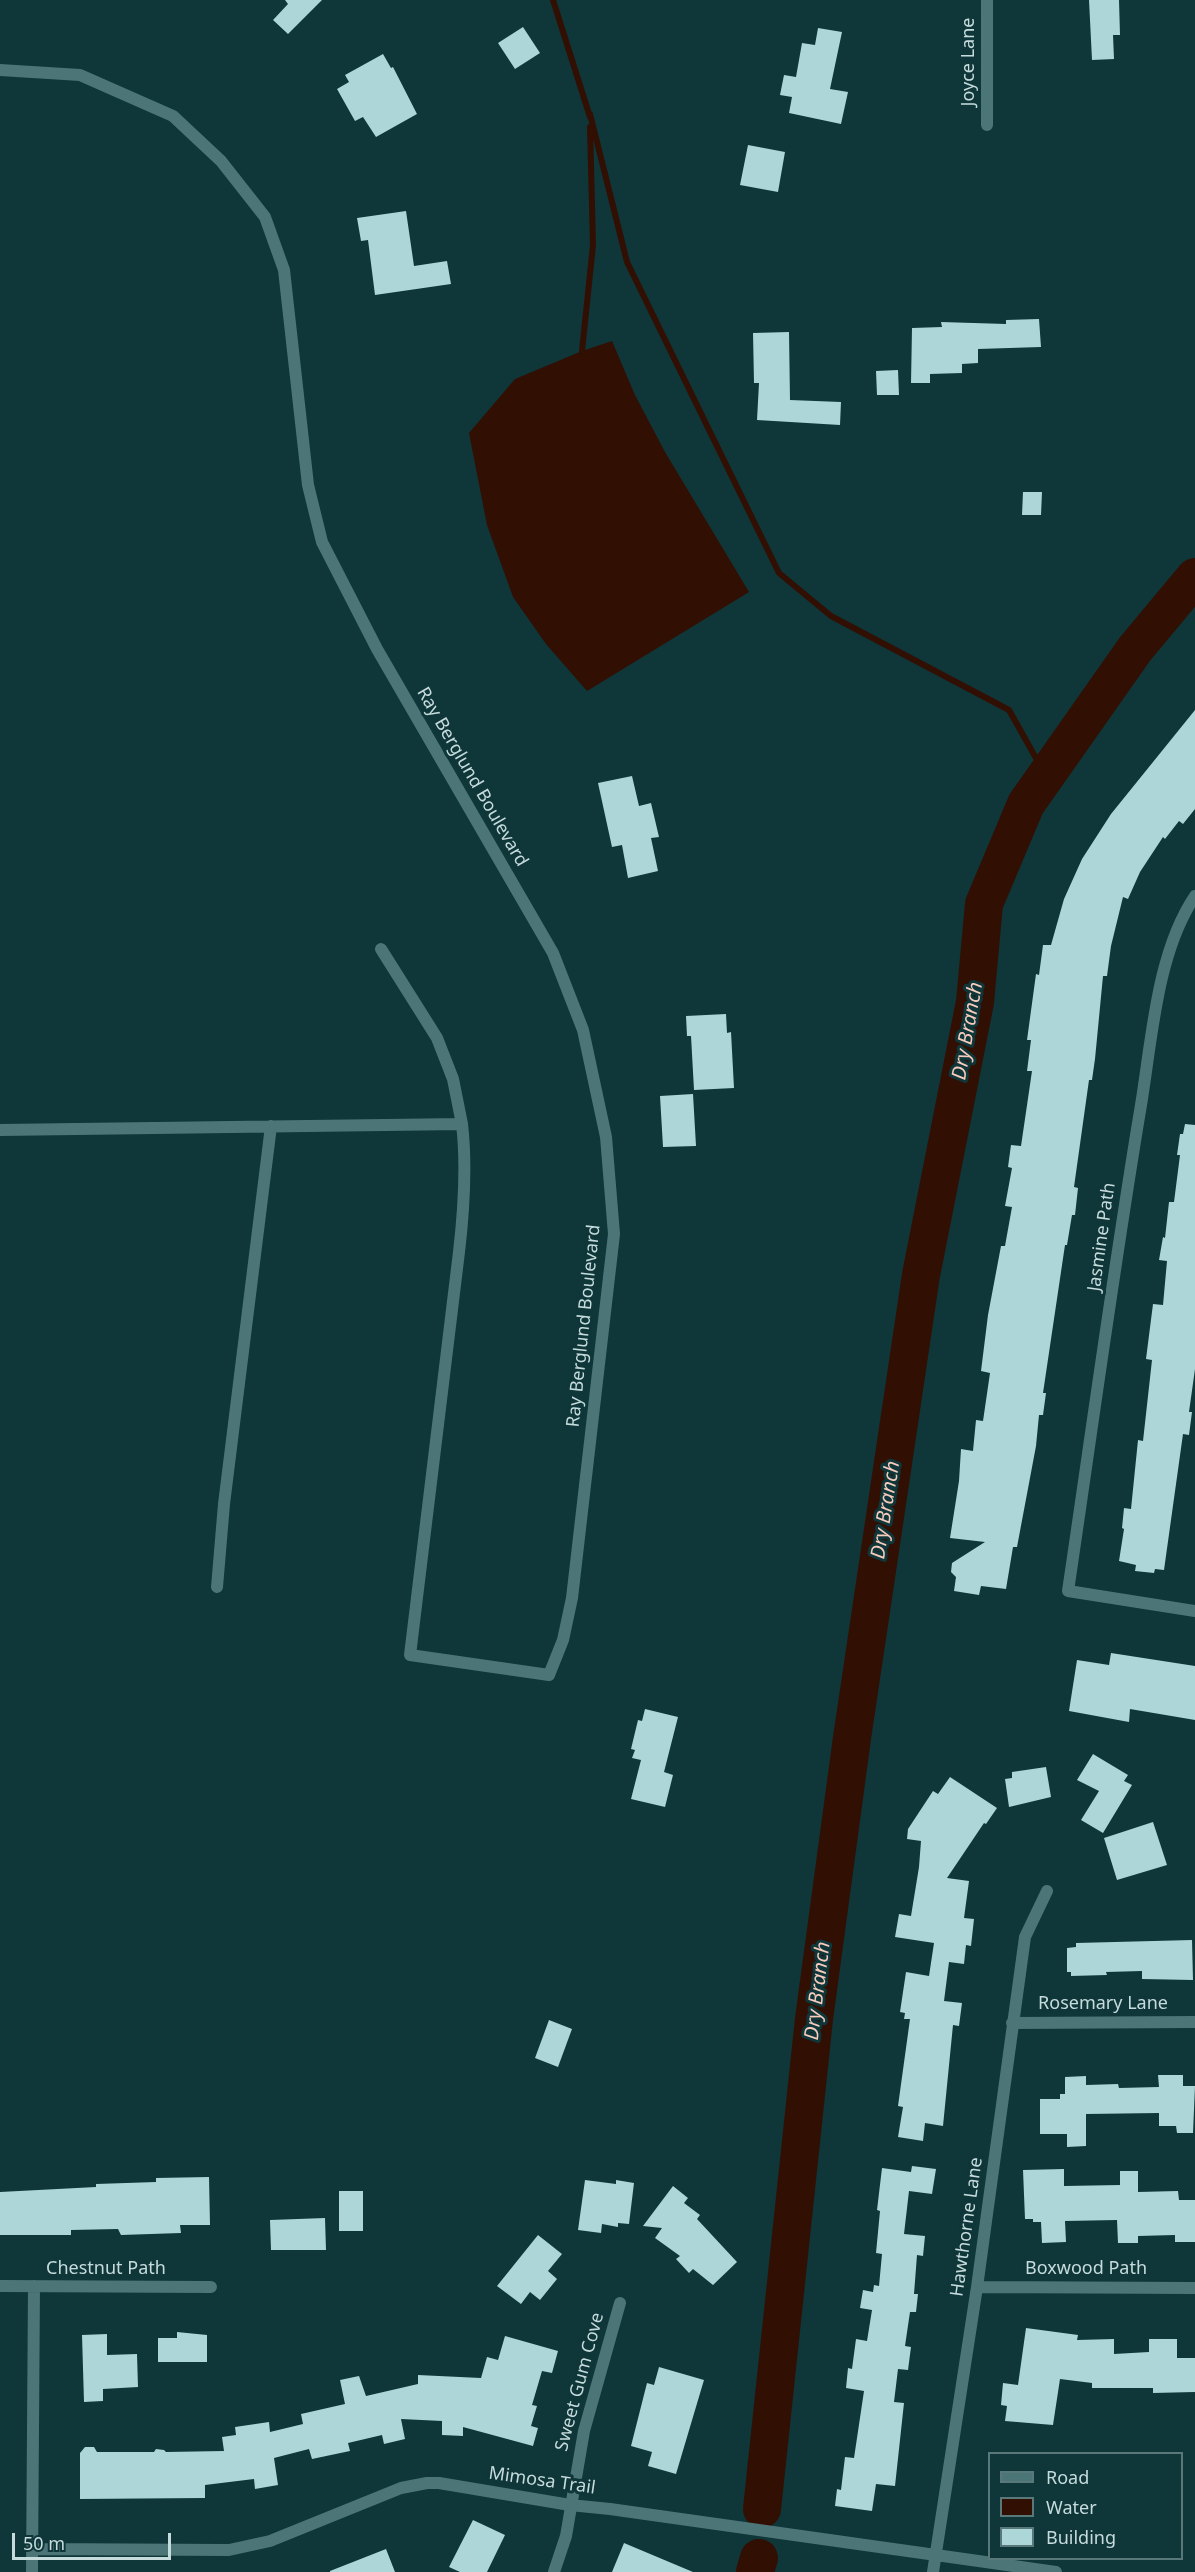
<!DOCTYPE html>
<style>
body{margin:0}
#map{position:relative;width:1195px;height:2572px;overflow:hidden;background:#0f3639;font-family:"Noto Sans",sans-serif}
canvas{display:block}
.legend{position:absolute;left:988px;top:2452px;width:195px;height:108px;box-sizing:border-box;background:#0f3639;border:2px solid #58787a;margin:0;padding:8px 10px;list-style:none;font-size:18px;color:#c6dbdc}
.legend li{display:flex;align-items:center;gap:12px;height:30px}
.legend b{width:30px;border:2px solid #58787a}
.scale{position:absolute;left:12px;top:2533px;width:159px;height:27px;box-sizing:border-box;border:3px solid #c6dbdc;border-top:0;padding-left:8px;font-size:18px;line-height:21px;white-space:nowrap;color:#c6dbdc;-webkit-text-stroke:4px #0f3639;paint-order:stroke}
</style>
<div id="map">
<canvas width="1195" height="2572"></canvas>
<ul class="legend">
<li><b style="height:8px;background:#4c7578"></b>Road</li>
<li><b style="height:16px;background:#320f03"></b>Water</li>
<li><b style="height:16px;background:#acd6d8"></b>Building</li>
</ul>
<div class="scale">50 m</div>
</div>
<script>
const c = document.querySelector('canvas').getContext('2d');
c.lineJoin = 'round';
function paint(path, color) {
  c.fillStyle = color;
  c.fill(path, 'evenodd');
}
function trace(path, color, width, dash) {
  c.strokeStyle = color;
  c.lineWidth = width;
  c.lineCap = dash ? 'butt' : 'round';
  c.setLineDash(dash || []);
  c.stroke(path);
}
function write(font, color, halo, rows, align = 'center') {
  c.font = font + ' "Noto Sans",sans-serif';
  c.lineWidth = 6;
  c.setLineDash([]);
  c.textBaseline = 'middle';
  c.strokeStyle = halo;
  c.fillStyle = color;
  for (const [text, x, y, turn = 0] of rows) {
    c.save();
    c.translate(x, y);
    c.rotate((+turn || 0) * Math.PI / 180);
    c.textAlign = isNaN(turn) ? turn : align;
    if (halo) c.strokeText(text, 0, 0);
    c.fillText(text, 0, 0);
    c.restore();
  }
}
paint(new Path2D(`
 M 612,341 L 635,395 L 665,452 L 749,592 L 587,691 L 546,644 L 513,597 L 487,525 L 469,433 L 515,379 L 582,351 Z`), '#320f03');
trace(new Path2D(`
 M 553,0 L 590,117
 M 590,114 L 627,262 L 779,573 L 831,616 L 1009,710 L 1046,776
 M 582,351 L 593,245 L 590,127`), '#320f03', 6);
trace(new Path2D(`
 M 762,2509 L 814,2019 L 852,1738 L 921,1275 L 975,1002 L 984,904 L 1026,804 L 1135,649 L 1195,577
 M 755,2572 L 759,2558`), '#320f03', 38);
paint(new Path2D(`
 M 285,0 L 322,0 L 288,34 L 273,20 L 288,4 Z
 M 1089,0 L 1119,0 L 1120,35 L 1113,35 L 1114,59 L 1092,60 Z
 M 523,27 L 540,53 L 515,69 L 498,43 Z
 M 818,28 L 842,32 L 830,89 L 848,92 L 841,124 L 789,113 L 792,97 L 780,95 L 784,75 L 796,77 L 802,43 L 815,45 Z
 M 383,54 L 391,68 L 393,67 L 417,114 L 376,137 L 363,117 L 355,121 L 337,89 L 349,82 L 345,75 Z
 M 748,145 L 785,152 L 778,192 L 740,185 Z
 M 406,211 L 414,266 L 447,261 L 451,284 L 375,295 L 368,240 L 361,241 L 357,218 Z
 M 1039,319 L 1041,347 L 978,349 L 978,363 L 962,364 L 962,373 L 930,374 L 930,383 L 911,383 L 912,328 L 942,327 L 941,322 L 1006,324 L 1006,320 Z
 M 789,332 L 790,400 L 841,402 L 840,425 L 757,420 L 759,383 L 754,383 L 753,333 Z
 M 898,370 L 899,395 L 877,395 L 876,371 Z
 M 1023,492 L 1042,492 L 1041,515 L 1022,515 Z
 M 1195,710 L 1195,809 L 1183,824 L 1179,821 L 1165,839 L 1163,837 L 1140,872 L 1128,899 L 1123,897 L 1111,946 L 1107,976 L 1103,976 L 1095,1059 L 1092,1080 L 1089,1080 L 1074,1187 L 1078,1188 L 1075,1215 L 1072,1215 L 1067,1245 L 1065,1245 L 1043,1393 L 1046,1393 L 1043,1415 L 1039,1415 L 1036,1446 L 1017,1547 L 1013,1547 L 1006,1589 L 981,1586 L 979,1595 L 954,1591 L 956,1577 L 951,1572 L 952,1563 L 985,1542 L 950,1538 L 959,1481 L 961,1449 L 973,1451 L 976,1420 L 983,1421 L 990,1373 L 981,1371 L 988,1315 L 1001,1246 L 1005,1246 L 1012,1207 L 1005,1206 L 1012,1168 L 1008,1167 L 1011,1145 L 1021,1146 L 1026,1112 L 1032,1071 L 1027,1071 L 1031,1040 L 1027,1040 L 1036,974 L 1039,975 L 1043,945 L 1051,945 L 1064,899 L 1082,859 L 1111,814 Z
 M 632,776 L 639,806 L 651,803 L 659,837 L 651,838 L 658,871 L 628,878 L 622,845 L 612,847 L 598,783 Z
 M 726,1014 L 727,1033 L 731,1032 L 734,1088 L 694,1090 L 691,1036 L 687,1036 L 686,1016 Z
 M 693,1094 L 696,1146 L 663,1147 L 660,1096 Z
 M 1185,1124 L 1195,1125 L 1195,1369 L 1189,1412 L 1192,1412 L 1189,1435 L 1183,1434 L 1164,1570 L 1155,1569 L 1154,1573 L 1135,1571 L 1136,1565 L 1119,1561 L 1124,1529 L 1122,1528 L 1124,1508 L 1131,1509 L 1138,1440 L 1143,1441 L 1152,1360 L 1146,1359 L 1153,1304 L 1163,1305 L 1167,1261 L 1159,1260 L 1163,1237 L 1165,1238 L 1169,1202 L 1174,1202 L 1180,1155 L 1177,1155 L 1180,1134 L 1183,1134 Z
 M 1111,1653 L 1195,1666 L 1195,1720 L 1130,1709 L 1129,1722 L 1069,1711 L 1077,1660 L 1109,1665 Z
 M 645,1709 L 678,1717 L 664,1772 L 673,1775 L 665,1807 L 631,1799 L 641,1760 L 632,1758 L 635,1750 L 631,1749 L 638,1720 L 642,1721 Z
 M 1093,1754 L 1128,1775 L 1124,1781 L 1132,1785 L 1103,1833 L 1081,1820 L 1099,1791 L 1077,1780 Z
 M 1046,1767 L 1051,1797 L 1009,1807 L 1005,1779 L 1012,1778 L 1012,1772 Z
 M 950,1777 L 997,1808 L 986,1824 L 984,1823 L 947,1878 L 969,1881 L 964,1918 L 974,1919 L 971,1946 L 966,1945 L 964,1964 L 949,1962 L 944,2001 L 962,2003 L 959,2026 L 953,2025 L 943,2126 L 925,2123 L 923,2141 L 898,2137 L 903,2107 L 898,2106 L 910,2019 L 904,2019 L 905,2013 L 900,2012 L 906,1972 L 929,1976 L 934,1943 L 895,1937 L 899,1914 L 911,1916 L 919,1867 L 921,1841 L 907,1839 L 908,1829 L 933,1791 L 938,1794 Z
 M 1153,1822 L 1167,1865 L 1117,1880 L 1104,1838 Z
 M 1192,1940 L 1193,1980 L 1142,1979 L 1142,1971 L 1106,1972 L 1107,1975 L 1071,1976 L 1071,1972 L 1067,1972 L 1067,1948 L 1076,1947 L 1076,1943 Z
 M 549,2020 L 572,2029 L 558,2067 L 535,2058 Z
 M 1158,2075 L 1183,2075 L 1183,2086 L 1195,2086 L 1193,2133 L 1177,2133 L 1176,2126 L 1159,2126 L 1159,2113 L 1086,2114 L 1086,2146 L 1067,2147 L 1067,2134 L 1040,2134 L 1040,2099 L 1060,2099 L 1060,2094 L 1065,2094 L 1065,2077 L 1086,2076 L 1086,2085 L 1118,2084 L 1119,2088 L 1159,2087 Z
 M 912,2166 L 936,2169 L 932,2194 L 909,2191 L 904,2234 L 925,2236 L 923,2256 L 917,2255 L 914,2294 L 918,2294 L 916,2312 L 910,2312 L 905,2346 L 911,2347 L 908,2370 L 898,2369 L 894,2402 L 904,2403 L 895,2486 L 876,2484 L 872,2511 L 835,2506 L 837,2489 L 841,2490 L 845,2457 L 854,2458 L 864,2391 L 846,2388 L 848,2368 L 852,2369 L 856,2339 L 867,2341 L 872,2310 L 860,2308 L 863,2290 L 873,2292 L 874,2285 L 879,2286 L 882,2254 L 876,2253 L 880,2211 L 877,2210 L 882,2168 L 911,2172 Z
 M 1064,2169 L 1064,2186 L 1120,2185 L 1120,2171 L 1138,2171 L 1138,2192 L 1178,2191 L 1179,2200 L 1195,2200 L 1195,2242 L 1175,2242 L 1175,2235 L 1138,2236 L 1138,2243 L 1118,2243 L 1117,2220 L 1065,2221 L 1066,2242 L 1042,2243 L 1041,2222 L 1033,2222 L 1033,2219 L 1025,2219 L 1023,2170 Z
 M 209,2177 L 210,2225 L 180,2225 L 181,2233 L 121,2235 L 118,2229 L 71,2230 L 71,2235 L 0,2235 L 0,2192 L 96,2187 L 96,2184 L 156,2182 L 156,2178 Z
 M 585,2180 L 616,2184 L 616,2180 L 634,2183 L 629,2224 L 618,2223 L 618,2227 L 602,2224 L 601,2233 L 578,2230 Z
 M 673,2186 L 688,2198 L 684,2203 L 700,2215 L 697,2219 L 737,2262 L 713,2285 L 693,2269 L 689,2273 L 676,2259 L 680,2256 L 655,2238 L 662,2228 L 643,2226 Z
 M 339,2191 L 363,2191 L 363,2231 L 339,2231 Z
 M 325,2218 L 326,2250 L 271,2250 L 270,2220 Z
 M 538,2235 L 562,2254 L 548,2271 L 557,2279 L 540,2300 L 530,2292 L 521,2304 L 497,2286 Z
 M 1026,2328 L 1078,2335 L 1077,2340 L 1114,2339 L 1114,2354 L 1149,2352 L 1149,2339 L 1177,2339 L 1177,2358 L 1195,2358 L 1195,2392 L 1153,2393 L 1153,2388 L 1092,2388 L 1092,2383 L 1060,2379 L 1053,2425 L 1005,2421 L 1007,2406 L 1001,2405 L 1003,2383 L 1018,2385 Z
 M 177,2332 L 207,2335 L 207,2362 L 158,2362 L 158,2338 L 177,2338 Z
 M 107,2334 L 107,2355 L 137,2354 L 138,2387 L 103,2389 L 103,2401 L 84,2402 L 82,2335 Z
 M 505,2336 L 558,2351 L 552,2373 L 542,2371 L 532,2405 L 537,2406 L 531,2426 L 538,2428 L 533,2446 L 463,2427 L 463,2436 L 442,2435 L 442,2421 L 401,2419 L 405,2439 L 384,2444 L 382,2435 L 348,2443 L 350,2451 L 312,2459 L 309,2449 L 274,2458 L 278,2485 L 255,2489 L 254,2479 L 205,2485 L 205,2498 L 80,2499 L 80,2453 L 85,2447 L 94,2447 L 97,2452 L 154,2452 L 156,2449 L 164,2450 L 166,2452 L 224,2451 L 222,2437 L 236,2435 L 235,2427 L 269,2422 L 270,2432 L 303,2424 L 301,2414 L 345,2404 L 340,2380 L 359,2376 L 366,2396 L 418,2384 L 418,2375 L 481,2378 L 487,2357 L 498,2360 Z
 M 659,2367 L 704,2380 L 676,2474 L 648,2466 L 652,2452 L 631,2446 L 647,2383 L 654,2385 Z
 M 473,2520 L 505,2535 L 487,2572 L 460,2572 L 449,2567 Z
 M 624,2543 L 693,2572 L 612,2572 Z
 M 386,2549 L 395,2572 L 330,2572 L 330,2571 Z`), '#acd6d8');
trace(new Path2D(`
 M 0,70 L 80,75 L 173,116 L 221,161 L 265,217 L 284,270 L 308,485 L 322,542 L 377,649 L 553,953 L 583,1030 L 606,1137 L 614,1234 L 572,1598 L 563,1640 L 549,1675 L 410,1655 L 459,1252 C 464,1209 467,1167 462,1124
 M 987,125 L 987,0
 M 1195,896 C 1157,952 1152,1038 1141,1105 C 1114,1266 1092,1429 1068,1591 L 1195,1611
 M 0,1130 L 462,1124 L 453,1079 L 437,1038 L 381,949
 M 217,1587 L 224,1504 L 271,1126
 M 1012,2023 L 1195,2022
 M 0,2286 L 211,2287
 M 977,2287 L 1195,2288
 M 32,2549 L 229,2550 L 270,2541 L 401,2488 L 427,2483 L 439,2483 L 570,2505 L 610,2509 L 1056,2572
 M 32,2572 L 34,2286
 M 554,2572 L 566,2536 L 584,2431 L 620,2303
 M 933,2572 L 977,2287 L 1025,1937 L 1047,1891`), '#4c7578', 12);
write('18px', '#c6dbdc', '#0f3639', [
 ["Joyce Lane",969,62,-90],
 ["Ray Berglund Boulevard",472,777,60],
 ["Jasmine Path",1102,1237,-82],
 ["Ray Berglund Boulevard",584,1326,-84],
 ["Rosemary Lane",1103,2004],
 ["Hawthorne Lane",967,2227,-82],
 ["Chestnut Path",106,2269],
 ["Boxwood Path",1086,2269],
 ["Sweet Gum Cove",580,2382,-75],
 ["Mimosa Trail",542,2481,8]
]);
write('italic 20px', '#f6cbbc', '#0f3639', [
 ["Dry Branch",968,1031,-80],
 ["Dry Branch",886,1510,-81],
 ["Dry Branch",818,1991,-83]
]);
</script>
